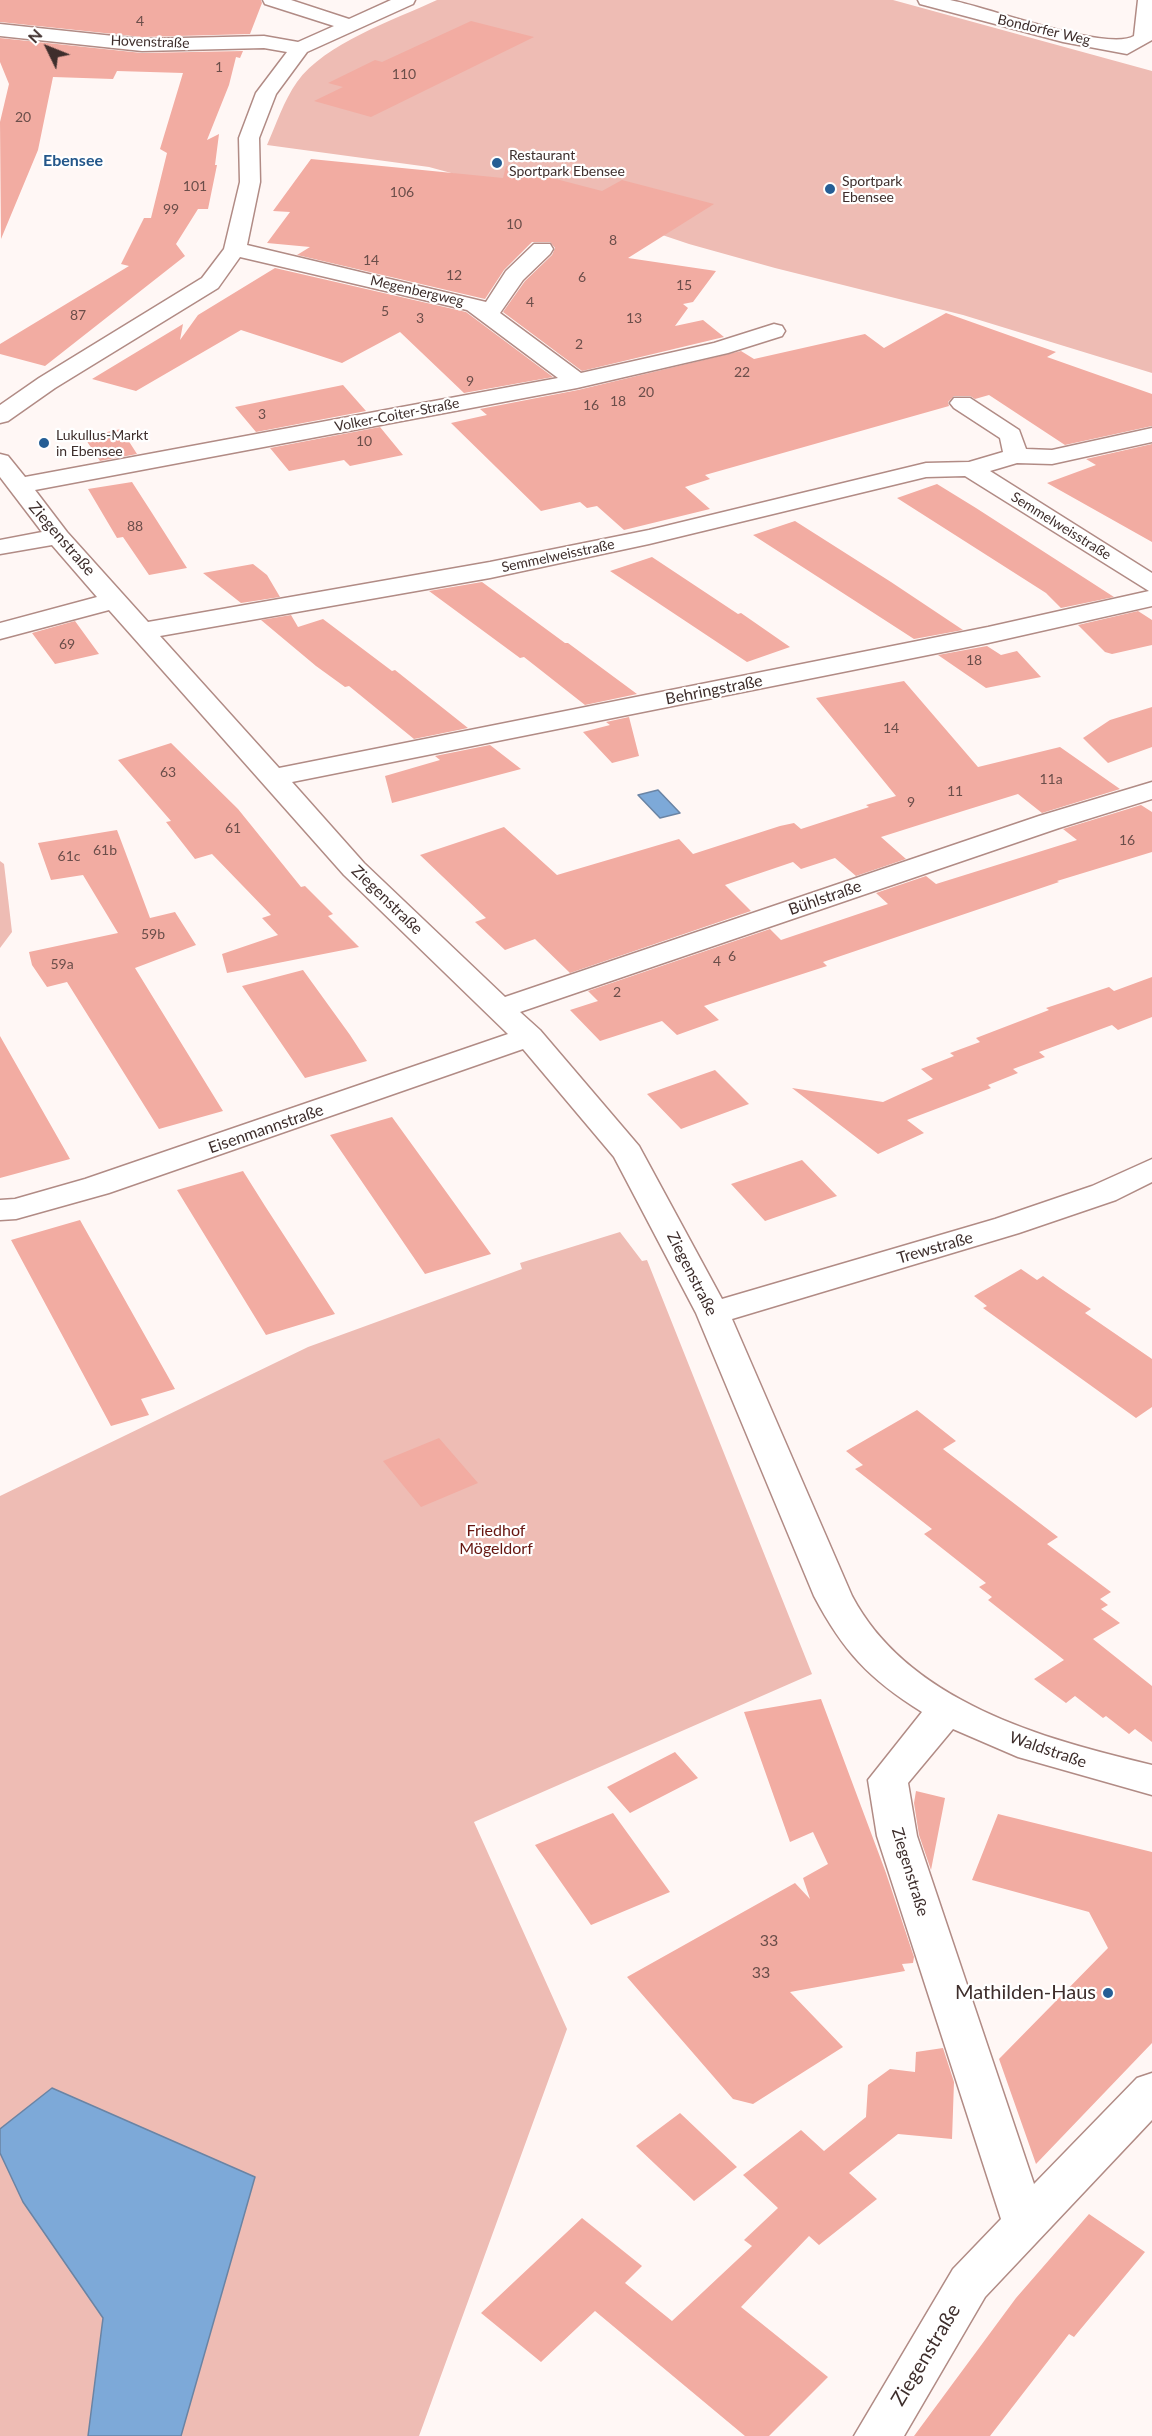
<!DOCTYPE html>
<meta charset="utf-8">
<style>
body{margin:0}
#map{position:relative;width:1152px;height:2436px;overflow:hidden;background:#fff7f5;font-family:Lato,sans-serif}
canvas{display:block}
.north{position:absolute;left:18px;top:18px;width:60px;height:60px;-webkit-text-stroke:4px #fff;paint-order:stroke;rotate:313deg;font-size:16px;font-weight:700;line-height:24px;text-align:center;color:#3e2e2c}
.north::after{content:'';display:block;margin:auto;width:21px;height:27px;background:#3e2e2c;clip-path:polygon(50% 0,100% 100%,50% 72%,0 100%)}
</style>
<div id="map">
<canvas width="1152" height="2436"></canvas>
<div class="north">N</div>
</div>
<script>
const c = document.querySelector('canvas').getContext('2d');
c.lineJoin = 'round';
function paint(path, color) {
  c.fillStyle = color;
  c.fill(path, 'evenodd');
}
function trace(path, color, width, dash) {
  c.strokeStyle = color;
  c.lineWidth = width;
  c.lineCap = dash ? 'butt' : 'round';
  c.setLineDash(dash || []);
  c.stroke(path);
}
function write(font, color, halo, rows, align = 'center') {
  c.font = font + ' Lato,sans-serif';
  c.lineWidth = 4.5;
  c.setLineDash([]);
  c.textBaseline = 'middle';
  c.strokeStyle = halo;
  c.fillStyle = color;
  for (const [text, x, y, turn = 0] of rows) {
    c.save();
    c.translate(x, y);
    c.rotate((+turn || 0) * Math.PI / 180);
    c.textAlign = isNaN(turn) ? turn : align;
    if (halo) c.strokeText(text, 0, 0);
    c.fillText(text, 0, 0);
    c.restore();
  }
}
paint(new Path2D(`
 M 437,0 L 893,0 L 1152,71 L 1152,373 L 963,315 L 775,268 L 689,244 L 588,210 L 429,167 L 267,145 C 276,125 284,100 297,82 C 325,43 394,20 437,0 Z
 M 0,861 L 4,864 L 12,932 L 0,948 Z
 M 620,1232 L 642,1261 L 647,1260 L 812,1674 L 474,1822 L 567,2029 L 419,2436 L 181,2436 L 255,2177 L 52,2088 L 0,2129 L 0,1496 L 308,1347 L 522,1269 L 520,1263 Z
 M 0,2153 L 23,2202 L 103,2318 L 88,2436 L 0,2436 Z`), '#eebcb4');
const water = new Path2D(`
 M 658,790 L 680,813 L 660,818 L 638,795 Z
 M 52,2088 L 255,2177 L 181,2436 L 88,2436 L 103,2318 L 23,2202 L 0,2153 L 0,2129 Z`);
paint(water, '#7da9d8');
trace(water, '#6a84a4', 1.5);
paint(new Path2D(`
 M 0,0 L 261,0 L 262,3 L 250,34 L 142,37 L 0,22 Z
 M 471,21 L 534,37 L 371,117 L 314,101 L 343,87 L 328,83 L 375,60 L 382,62 Z
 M 0,38 L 142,53 L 243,51 L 240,58 L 236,57 L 229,85 L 207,140 L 219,134 L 215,165 L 217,165 L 208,209 L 198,209 L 176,244 L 185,256 L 45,366 L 0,354 L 0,344 L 129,266 L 121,264 L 144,218 L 151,218 L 167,153 L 160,149 L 183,73 L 117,71 L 113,79 L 53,77 L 38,150 L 1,239 L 0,122 L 9,84 L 0,62 Z
 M 311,159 L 503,178 L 506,166 L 602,191 L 622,180 L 714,204 L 628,258 L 716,271 L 693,302 L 683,304 L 688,308 L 675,326 L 703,320 L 724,337 L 582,371 L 503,312 L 525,281 L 552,255 L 555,248 L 550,242 L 532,242 L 504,270 L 485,299 L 297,255 L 310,247 L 267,243 L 290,212 L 273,211 Z
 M 275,268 L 466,312 L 553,377 L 464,393 L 400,332 L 342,363 L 241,330 L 136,391 L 92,379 L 183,324 L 180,340 L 198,315 Z
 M 946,313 L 1056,352 L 1047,357 L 1152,394 L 1152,426 L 1065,445 L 989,395 L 975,399 L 970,396 L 954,396 L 948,402 L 949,406 L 705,475 L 710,479 L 685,487 L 710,509 L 624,530 L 597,506 L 587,508 L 580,502 L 541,511 L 451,423 L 487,415 L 480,409 L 578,390 L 741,351 L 754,359 L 865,334 L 884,348 Z
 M 343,385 L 366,411 L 256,432 L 235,407 Z
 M 380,427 L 403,455 L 350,466 L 344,460 L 289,471 L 270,448 Z
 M 121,429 L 137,454 L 100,461 L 84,437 Z
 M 1152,444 L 1152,542 L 1047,483 L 1096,465 L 1086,459 Z
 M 132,482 L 152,513 L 187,568 L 149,575 L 123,537 L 117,538 L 88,489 Z
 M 937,484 L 976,508 L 1114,597 L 1061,608 L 1046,593 L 897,498 Z
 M 795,521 L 891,582 L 963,630 L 914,639 L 753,535 Z
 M 652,557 L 738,614 L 741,613 L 790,647 L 747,662 L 610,571 Z
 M 253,564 L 267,575 L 280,597 L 241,603 L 203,573 Z
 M 482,582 L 565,643 L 568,643 L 637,694 L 585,705 L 524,657 L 520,658 L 429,591 Z
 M 1138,611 L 1152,620 L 1152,645 L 1112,654 L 1105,652 L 1078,625 Z
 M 291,615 L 298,627 L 323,619 L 392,671 L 395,670 L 468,728 L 414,739 L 349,686 L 345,687 L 316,666 L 261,620 Z
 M 75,621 L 99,654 L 55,664 L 32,633 Z
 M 987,646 L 1001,655 L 1017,651 L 1041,677 L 986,688 L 938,655 Z
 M 904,681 L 978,767 L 1060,747 L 1120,789 L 1042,813 L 1018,794 L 963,811 L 881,837 L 906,859 L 856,876 L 835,858 L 801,869 L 793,862 L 725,885 L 751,911 L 570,973 L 535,939 L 505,950 L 475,922 L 486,918 L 420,855 L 504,827 L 557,875 L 679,839 L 693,854 L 780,826 L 794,823 L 801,829 L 869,807 L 866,805 L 896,796 L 816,698 Z
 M 1152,707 L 1152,747 L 1108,763 L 1083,738 L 1110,720 Z
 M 629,717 L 639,756 L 612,763 L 583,732 L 610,725 L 606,722 Z
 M 171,743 L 238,809 L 301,887 L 305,886 L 333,914 L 328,916 L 359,947 L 227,973 L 222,954 L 278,935 L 262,918 L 271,915 L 212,854 L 195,859 L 166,822 L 171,821 L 118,760 Z
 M 490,745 L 521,769 L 392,803 L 385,776 L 440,760 L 435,756 Z
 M 1141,805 L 1152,812 L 1152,852 L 1057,881 L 1059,882 L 823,962 L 827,966 L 704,1006 L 719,1020 L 677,1035 L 662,1021 L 600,1041 L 570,1010 L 598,1001 L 588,991 L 770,929 L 781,940 L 888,904 L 876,893 L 926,876 L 936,884 L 1077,840 L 1063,829 Z
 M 117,830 L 150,918 L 175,912 L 196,945 L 135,968 L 223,1111 L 159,1129 L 67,982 L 47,987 L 32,965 L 29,952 L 118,933 L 83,875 L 51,880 L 38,843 Z
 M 303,970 L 350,1035 L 367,1061 L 305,1078 L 242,986 Z
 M 1152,977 L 1152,1017 L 1118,1030 L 1112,1025 L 1039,1052 L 1045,1057 L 1013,1069 L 1018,1073 L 988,1085 L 991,1088 L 907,1120 L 924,1133 L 878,1154 L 792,1088 L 883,1102 L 933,1079 L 921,1069 L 954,1056 L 950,1053 L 980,1042 L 976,1038 L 1049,1010 L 1046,1008 L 1109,987 L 1114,991 Z
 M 0,1036 L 70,1159 L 0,1178 Z
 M 715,1070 L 749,1104 L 681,1129 L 647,1094 Z
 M 392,1117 L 413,1146 L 491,1254 L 425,1274 L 330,1135 Z
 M 802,1160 L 837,1196 L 765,1221 L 731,1184 Z
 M 243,1171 L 265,1206 L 335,1314 L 266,1335 L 177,1190 Z
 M 80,1220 L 175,1389 L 141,1399 L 149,1415 L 111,1426 L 11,1240 Z
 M 1021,1269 L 1037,1280 L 1043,1276 L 1060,1288 L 1091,1309 L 1085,1313 L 1152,1359 L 1152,1407 L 1136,1418 L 983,1308 L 987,1306 L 974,1296 Z
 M 917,1410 L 956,1441 L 943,1449 L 1058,1537 L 1047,1544 L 1111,1592 L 1100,1599 L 1108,1605 L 1101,1609 L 1120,1623 L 1093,1639 L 1152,1686 L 1152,1742 L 1135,1729 L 1129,1734 L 1106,1716 L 1103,1718 L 1075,1696 L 1066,1703 L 1034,1679 L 1064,1660 L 988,1600 L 992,1597 L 979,1587 L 986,1583 L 924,1534 L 932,1529 L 855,1469 L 863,1465 L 846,1451 Z
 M 439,1438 L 478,1483 L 421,1507 L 383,1461 Z
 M 821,1699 L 886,1873 L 914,1957 L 913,1963 L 902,1964 L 905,1971 L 790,1992 L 843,2047 L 753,2104 L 733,2099 L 627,1977 L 795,1883 L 810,1899 L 803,1878 L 828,1864 L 813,1832 L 790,1842 L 744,1712 Z
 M 675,1752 L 698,1778 L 630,1813 L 607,1787 Z
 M 916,1791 L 945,1798 L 931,1870 L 919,1835 L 914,1803 Z
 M 613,1813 L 670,1892 L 591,1925 L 535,1845 Z
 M 998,1814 L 1152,1852 L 1152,2043 L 1036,2164 L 999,2059 L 1108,1948 L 1089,1912 L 972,1880 Z
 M 943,2048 L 954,2082 L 952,2139 L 898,2134 L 849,2173 L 877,2199 L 819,2245 L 809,2236 L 741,2307 L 828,2377 L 769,2436 L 745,2436 L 595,2311 L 541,2362 L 481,2313 L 582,2218 L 642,2266 L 625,2283 L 672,2321 L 752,2246 L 744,2240 L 778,2208 L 743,2175 L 801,2130 L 824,2151 L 866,2117 L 868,2085 L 890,2069 L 915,2072 L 916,2052 Z
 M 680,2113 L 737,2167 L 694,2201 L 636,2146 Z
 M 1089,2214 L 1145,2252 L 1074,2337 L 1069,2334 L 990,2436 L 914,2436 L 1016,2298 Z`), '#f2aca2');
const minor = new Path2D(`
 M 263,0 L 291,0 L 349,19 L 391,0 L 415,0 L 413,4 L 307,52 L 276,94 L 259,138 L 260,182 L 247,245 L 486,302 L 506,271 L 534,244 L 550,244 L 553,249 L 550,254 L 523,280 L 500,313 L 581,373 L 714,343 L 774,324 L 782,326 L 785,331 L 782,336 L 728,353 L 577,388 L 35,490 L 67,532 L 148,622 L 490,562 L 649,530 L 926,463 L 969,462 L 1003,452 L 1000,438 L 954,408 L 950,403 L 954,398 L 970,398 L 1019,430 L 1026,449 L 1052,450 L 1152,428 L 1152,442 L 1052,464 L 1017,463 L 990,471 L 1152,573 L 1152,606 L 988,643 L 292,782 L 364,863 L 505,997 L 1039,816 L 1152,782 L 1152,799 L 1059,828 L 520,1012 L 540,1030 L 639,1146 L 722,1299 L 995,1219 L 1092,1186 L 1152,1159 L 1152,1182 L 1116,1200 L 1019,1233 L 732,1319 L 852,1596 C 908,1702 1043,1739 1152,1765 L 1152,1795 L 1018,1757 L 953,1729 L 908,1783 L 917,1836 L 1034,2184 L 1137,2078 L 1152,2073 L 1152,2120 L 985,2297 L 904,2436 L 854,2436 L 953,2269 L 1001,2219 L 877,1836 L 868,1780 L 922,1712 C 869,1679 843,1651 814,1596 L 696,1313 L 614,1157 L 523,1049 L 109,1193 L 16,1219 L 0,1220 L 0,1200 L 15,1199 L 85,1179 L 508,1034 L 344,875 L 109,610 L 0,639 L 0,623 L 97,597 L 52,545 L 0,554 L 0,540 L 42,532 L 0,477 L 0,454 L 8,456 L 25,477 L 558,378 L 467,310 L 240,257 L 218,288 L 55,388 L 8,421 L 0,423 L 0,405 L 39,378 L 202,278 L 224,249 L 240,182 L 239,138 L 256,93 L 287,52 L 264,48 L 142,51 L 0,36 L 0,24 L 142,39 L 264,36 L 298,42 L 334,26 L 265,4 ZM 965,476 L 1149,591 L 988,627 L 279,768 L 160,636 L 490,578 L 649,544 L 926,477 Z
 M 918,0 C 928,0 940,0 950,0 C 987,7 1107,52 1134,36 L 1138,0 L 1152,0 L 1152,40 L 1127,54 L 1063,42 L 920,4 Z`);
trace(minor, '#b18b85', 3);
paint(minor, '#fff');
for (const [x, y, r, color] of [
 [497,163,6,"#255e95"],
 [830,189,6,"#255e95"],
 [44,443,6,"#255e95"],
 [1108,1993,6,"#255e95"]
]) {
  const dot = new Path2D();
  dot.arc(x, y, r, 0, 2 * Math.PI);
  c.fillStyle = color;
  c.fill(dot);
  trace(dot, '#fff', 2);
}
write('14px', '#6b4e4a', null, [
 ["4",140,21],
 ["1",219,67],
 ["110",404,74],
 ["20",23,117],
 ["101",195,186],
 ["106",402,192],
 ["99",171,209],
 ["10",514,224],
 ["8",613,240],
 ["14",371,260],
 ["12",454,275],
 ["6",582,277],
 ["15",684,285],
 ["4",530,302],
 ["5",385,311],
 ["87",78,315],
 ["3",420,318],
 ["13",634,318],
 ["2",579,344],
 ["22",742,372],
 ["9",470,381],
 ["20",646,392],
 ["18",618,401],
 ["16",591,405],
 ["3",262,414],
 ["10",364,441],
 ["88",135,526],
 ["69",67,644],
 ["18",974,660],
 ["14",891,728],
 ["63",168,772],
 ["11a",1051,779],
 ["11",955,791],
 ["9",911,802],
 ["61",233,828],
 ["16",1127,840],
 ["61b",105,850],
 ["61c",69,856],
 ["59b",153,934],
 ["6",732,956],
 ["4",717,961],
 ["59a",62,964],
 ["2",617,992]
]);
write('14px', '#3e2e2c', '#fff', [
 ["Bondorfer Weg",1044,30,13],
 ["Hovenstraße",150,42,2],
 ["Megenbergweg",417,291,13],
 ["Volker-Coiter-Straße",397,415,-11],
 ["Semmelweisstraße",1061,526,32],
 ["Semmelweisstraße",558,556,-12]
]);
write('14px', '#3e2e2c', '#fff', [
 ["Restaurant",509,155],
 ["Sportpark Ebensee",509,171],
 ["Sportpark",842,181],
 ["Ebensee",842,197],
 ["Lukullus-Markt",56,435],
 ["in Ebensee",56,451]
], 'left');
write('bold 16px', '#24578a', '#fff', [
 ["Ebensee",73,161]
]);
write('16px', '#3e2e2c', '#fff', [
 ["Ziegenstraße",62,539,49],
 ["Behringstraße",714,690,-11],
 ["Bühlstraße",825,898,-19],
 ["Ziegenstraße",387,900,44],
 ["Eisenmannstraße",266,1129,-19],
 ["Trewstraße",935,1248,-16],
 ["Ziegenstraße",692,1274,63],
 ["Waldstraße",1048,1750,19],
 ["Ziegenstraße",910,1872,73]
]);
write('16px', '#661610', '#fff', [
 ["Friedhof",496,1531],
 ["Mögeldorf",496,1549]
]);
write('16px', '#6b4e4a', null, [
 ["33",769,1941],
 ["33",761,1973]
]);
write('20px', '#3e2e2c', '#fff', [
 ["Mathilden-Haus",1096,1993]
], 'right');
write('20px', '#3e2e2c', '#fff', [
 ["Ziegenstraße",926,2355,-59]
]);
</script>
